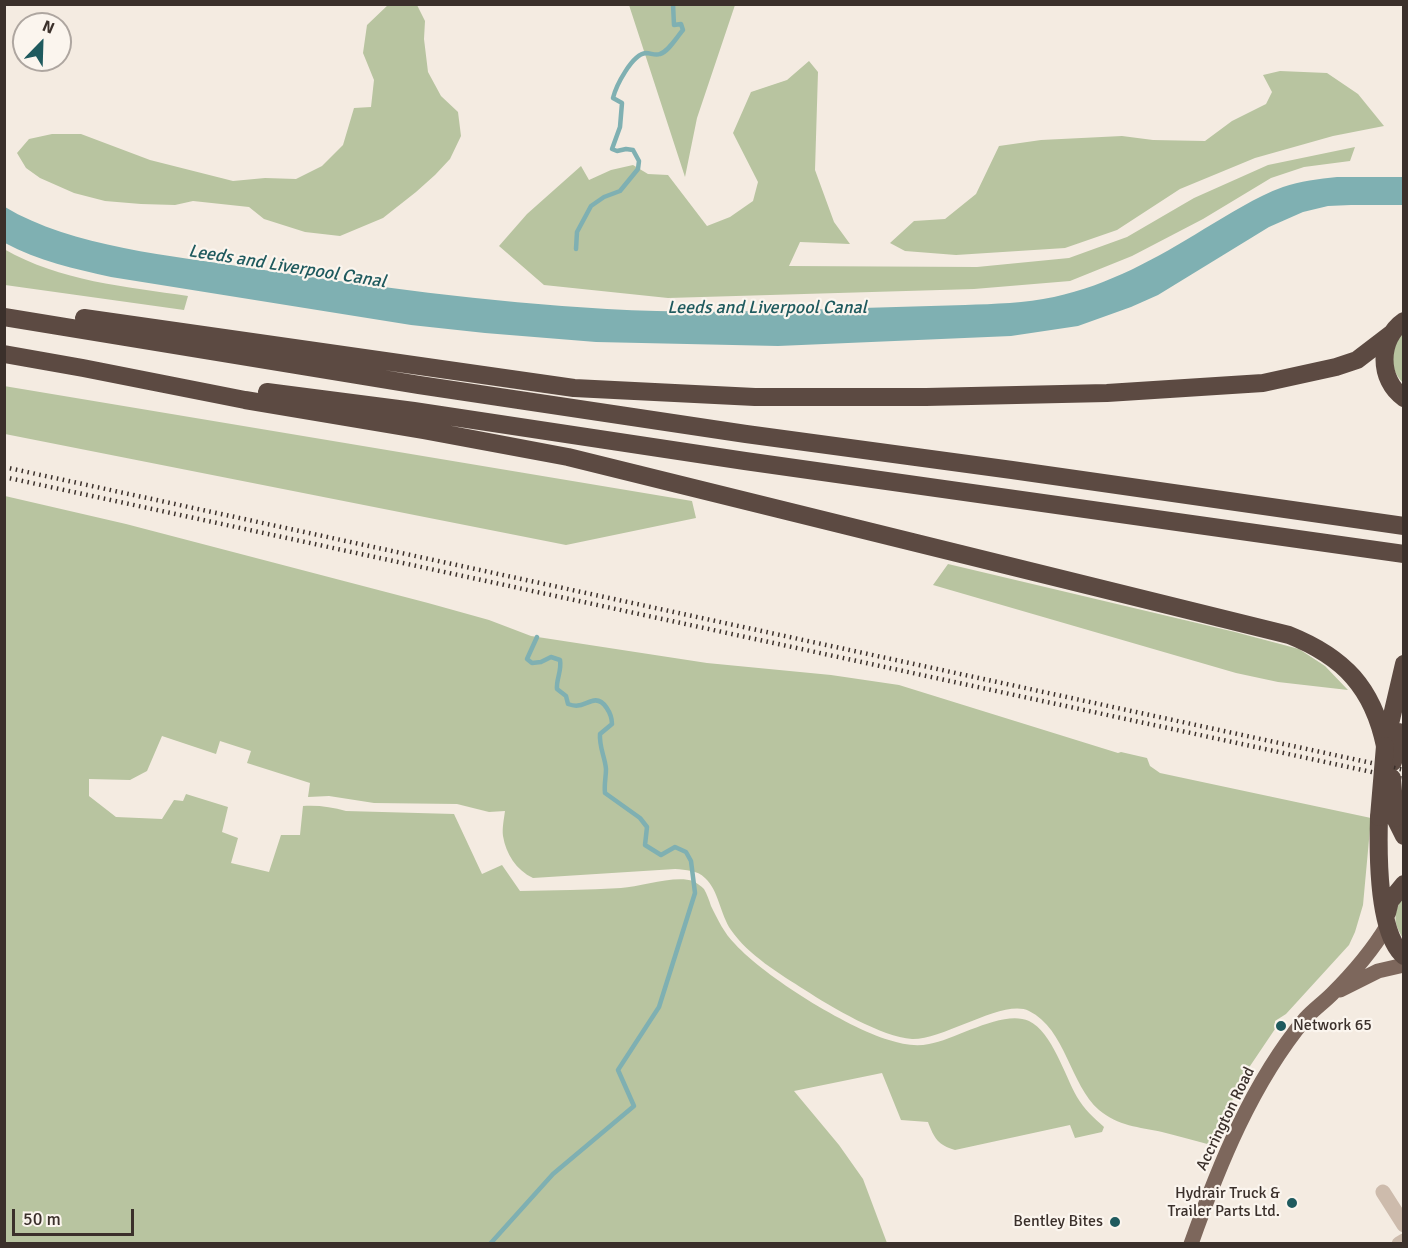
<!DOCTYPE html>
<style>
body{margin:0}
#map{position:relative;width:1408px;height:1248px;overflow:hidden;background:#f4ebe1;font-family:Signika,sans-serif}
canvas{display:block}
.frame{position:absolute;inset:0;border:6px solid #3b302b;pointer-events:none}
.north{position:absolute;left:12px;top:12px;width:60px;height:60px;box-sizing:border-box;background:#fbf5ee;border:2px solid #aea6a0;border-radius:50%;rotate:23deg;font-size:16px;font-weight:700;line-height:24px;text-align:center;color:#3b302b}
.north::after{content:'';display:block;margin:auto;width:21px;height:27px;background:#1f5a5e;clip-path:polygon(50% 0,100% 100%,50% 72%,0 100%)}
.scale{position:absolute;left:12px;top:1209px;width:122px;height:27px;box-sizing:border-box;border:3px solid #3b302b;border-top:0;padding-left:8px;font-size:18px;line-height:21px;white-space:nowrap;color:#3b302b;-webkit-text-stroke:4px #fbf5ee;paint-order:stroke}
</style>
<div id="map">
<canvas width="1408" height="1248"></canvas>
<div class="frame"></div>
<div class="north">N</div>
<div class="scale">50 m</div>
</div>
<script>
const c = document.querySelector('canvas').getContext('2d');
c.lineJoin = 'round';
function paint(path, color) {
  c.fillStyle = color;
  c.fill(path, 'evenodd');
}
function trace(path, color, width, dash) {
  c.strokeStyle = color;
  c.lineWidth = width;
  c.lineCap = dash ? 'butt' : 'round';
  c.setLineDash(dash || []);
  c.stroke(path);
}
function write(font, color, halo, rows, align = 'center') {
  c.font = font + ' Signika,sans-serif';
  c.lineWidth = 4.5;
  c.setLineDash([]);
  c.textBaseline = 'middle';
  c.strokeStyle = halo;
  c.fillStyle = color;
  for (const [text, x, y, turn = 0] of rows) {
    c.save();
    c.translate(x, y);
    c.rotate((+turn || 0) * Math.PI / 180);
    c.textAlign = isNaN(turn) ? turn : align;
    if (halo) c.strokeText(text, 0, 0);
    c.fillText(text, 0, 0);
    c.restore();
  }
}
paint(new Path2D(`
 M 389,4 L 417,5 L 425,21 L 424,39 L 428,72 L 441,96 L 458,112 L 461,136 L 450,159 L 435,175 L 416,192 L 383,218 L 340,236 L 305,232 L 264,219 L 249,207 L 193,201 L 175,205 L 141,204 L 105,201 L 74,193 L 40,178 L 26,168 L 17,153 L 29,139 L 52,134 L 81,134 L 150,160 L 233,181 L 265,178 L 296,179 L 322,166 L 343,145 L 354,108 L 371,107 L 374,80 L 363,53 L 367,25 Z
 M 629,5 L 735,5 L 697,118 L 685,177 Z
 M 809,61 L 818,72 L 815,170 L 834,222 L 850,244 L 800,242 L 789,266 L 977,267 L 1069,258 L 1127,237 L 1194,198 L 1268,165 L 1355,147 L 1350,161 L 1304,167 L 1271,178 L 1203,219 L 1132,256 L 1070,281 L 974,289 L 668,298 L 544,285 L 499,246 L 527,214 L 581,166 L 589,180 L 611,170 L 633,165 L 648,174 L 668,175 L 707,226 L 730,217 L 753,201 L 758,182 L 733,133 L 751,92 L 787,80 Z
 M 1280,71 L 1327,73 L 1358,94 L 1384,126 L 1333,136 L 1255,158 L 1180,189 L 1117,230 L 1065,248 L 956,255 L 905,251 L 890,243 L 914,221 L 945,219 L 976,194 L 999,146 L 1041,140 L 1122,136 L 1153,140 L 1205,141 L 1232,121 L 1266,104 L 1272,92 L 1263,75 Z
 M 4,249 C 59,281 127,287 188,296 L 184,310 L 5,285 Z
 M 1403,331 L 1403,383 C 1387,365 1391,350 1403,331 Z
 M 4,386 L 692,501 L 696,518 L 566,545 L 5,434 Z
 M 5,496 L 126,524 L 428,603 L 489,620 L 531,636 L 707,663 L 831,675 L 899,685 L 1118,753 L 1121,752 L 1147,758 L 1150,766 L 1160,773 L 1371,818 L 1363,905 L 1355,932 L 1349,945 L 1286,1014 L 1275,1021 L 1275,1029 L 1246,1072 L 1211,1145 C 1195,1141 1179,1136 1162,1132 C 1139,1127 1118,1126 1099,1110 C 1070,1085 1066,1029 1029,1011 C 1004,998 944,1040 912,1039 C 882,1037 831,1007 805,990 C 780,974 748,955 731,930 C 720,914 719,891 705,878 C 697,870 686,870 675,869 L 533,878 C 516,870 506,854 503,836 C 502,828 504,819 505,811 L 489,812 L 457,804 L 374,803 L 329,796 L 308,797 L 310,783 L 247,763 L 251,751 L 220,741 L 216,754 L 162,736 L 147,771 L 130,780 L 89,779 L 89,796 L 116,817 L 162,819 L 174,800 L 183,801 L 186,794 L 228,807 L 222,832 L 238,838 L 231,863 L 269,872 L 281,835 L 300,835 L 303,806 C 318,805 332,807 346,811 L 454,814 L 482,874 L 502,865 L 520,891 C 554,890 587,890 621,888 C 641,887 674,875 693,881 C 697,883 701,886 704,889 C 707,894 709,900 711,906 C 718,920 724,933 735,944 C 765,977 846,1027 889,1040 C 902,1044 915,1047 929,1044 C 957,1039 1003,1009 1029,1021 C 1052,1032 1065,1076 1077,1097 C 1084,1109 1094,1118 1104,1127 L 1102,1132 L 1075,1138 L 1070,1125 L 955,1150 C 938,1145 934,1138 928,1122 L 901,1120 L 882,1073 L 794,1091 L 839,1145 L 863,1179 L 887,1243 L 5,1244 Z
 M 948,564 L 1235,632 L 1299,649 L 1325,666 L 1348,690 L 1278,682 L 1236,673 L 933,585 Z
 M 1403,895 L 1403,938 C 1392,921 1394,913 1403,895 Z`), '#b8c4a0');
paint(new Path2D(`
 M 1337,177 L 1403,177 L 1403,205 L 1351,205 L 1328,206 L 1303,212 L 1269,227 L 1158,295 L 1131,307 L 1078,326 L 1011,336 L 778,346 L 596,342 L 485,333 L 411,325 L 111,277 C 75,269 38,261 5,243 L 5,207 C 71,247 174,256 251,268 C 369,286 487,302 607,309 C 692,314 777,311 862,308 C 896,307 931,306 965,305 C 995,304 1025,303 1054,297 C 1109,285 1157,258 1204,229 C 1230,214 1255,197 1283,187 C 1300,181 1319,179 1337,177 Z`), '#7fb0b2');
trace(new Path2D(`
 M 576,249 L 577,232 L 591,206 L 604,197 L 620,191 L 638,169 L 639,161 L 633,150 L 626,149 L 617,151 L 612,149 L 620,127 L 622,103 L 613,98 C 616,86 632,54 646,53 C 651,53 655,56 660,54 C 669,51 676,38 683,30 L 681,24 L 674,25 L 673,4
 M 490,1244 L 553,1174 L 634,1106 L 618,1070 L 659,1007 L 695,893 L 691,861 L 686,852 L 675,847 L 661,855 L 645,845 L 647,827 L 640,818 L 605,793 C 604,784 606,777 606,769 C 605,757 599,747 600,734 L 612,724 C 612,715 604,697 592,701 C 582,704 579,708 568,704 L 566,696 L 557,689 C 556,679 562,671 560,660 L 551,657 L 541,662 L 532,663 L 527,659 L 537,637`), '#7fb0b2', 4.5);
trace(new Path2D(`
 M 1383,1192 L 1404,1225
 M 1399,1244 L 1404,1241`), '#cdbbac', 15);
trace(new Path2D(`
 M 1340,990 L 1378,971 L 1404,965
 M 1191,1244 C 1219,1165 1252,1083 1305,1019 C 1313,1010 1323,1003 1332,994 C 1352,974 1372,951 1387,926`), '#7d675c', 15);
trace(new Path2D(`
 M 4,317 L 419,385 L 746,434 L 1012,470 L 1404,526
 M 84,318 L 574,388 L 755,397 L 926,397 L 1107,393 L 1263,383 L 1336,367 L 1357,360 L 1391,334
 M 1404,321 C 1378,339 1378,380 1404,398
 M 4,354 L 83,368 L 245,400 L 424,430 L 568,457 L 1289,635 C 1344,657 1373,688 1385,746
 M 267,392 L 414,411 L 745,461 L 1404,554
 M 1386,741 L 1404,664
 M 1393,762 L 1399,732
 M 1379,817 C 1378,851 1377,934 1404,956
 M 1395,818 L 1404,836
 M 1387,913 L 1390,901 L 1404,884`), '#5c4a42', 18);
trace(new Path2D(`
 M 4,467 L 1404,770
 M 4,477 L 1404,779`), '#3b302b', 4.5, [1.5, 4.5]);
trace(new Path2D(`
 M 1392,778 L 1395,818
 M 1379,817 L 1385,746`), '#5c4a42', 18);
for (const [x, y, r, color] of [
 [1281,1026,6,"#1f5a5e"],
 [1292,1203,6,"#1f5a5e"],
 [1115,1222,6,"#1f5a5e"]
]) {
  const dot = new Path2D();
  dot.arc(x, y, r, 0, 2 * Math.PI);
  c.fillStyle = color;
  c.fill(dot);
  trace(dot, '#fbf5ee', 2);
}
write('16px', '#3b302b', '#fbf5ee', [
 ["Network 65",1293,1026,"left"],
 ["Hydrair Truck &",1280,1194],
 ["Trailer Parts Ltd.",1280,1212],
 ["Bentley Bites",1103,1222]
], 'right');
write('16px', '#3b302b', '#fbf5ee', [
 ["Accrington Road",1226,1119,-64]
]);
write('italic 18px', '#1f5a5e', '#fbf5ee', [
 ["Leeds and Liverpool Canal",287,267,9],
 ["Leeds and Liverpool Canal",767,308]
]);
</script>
